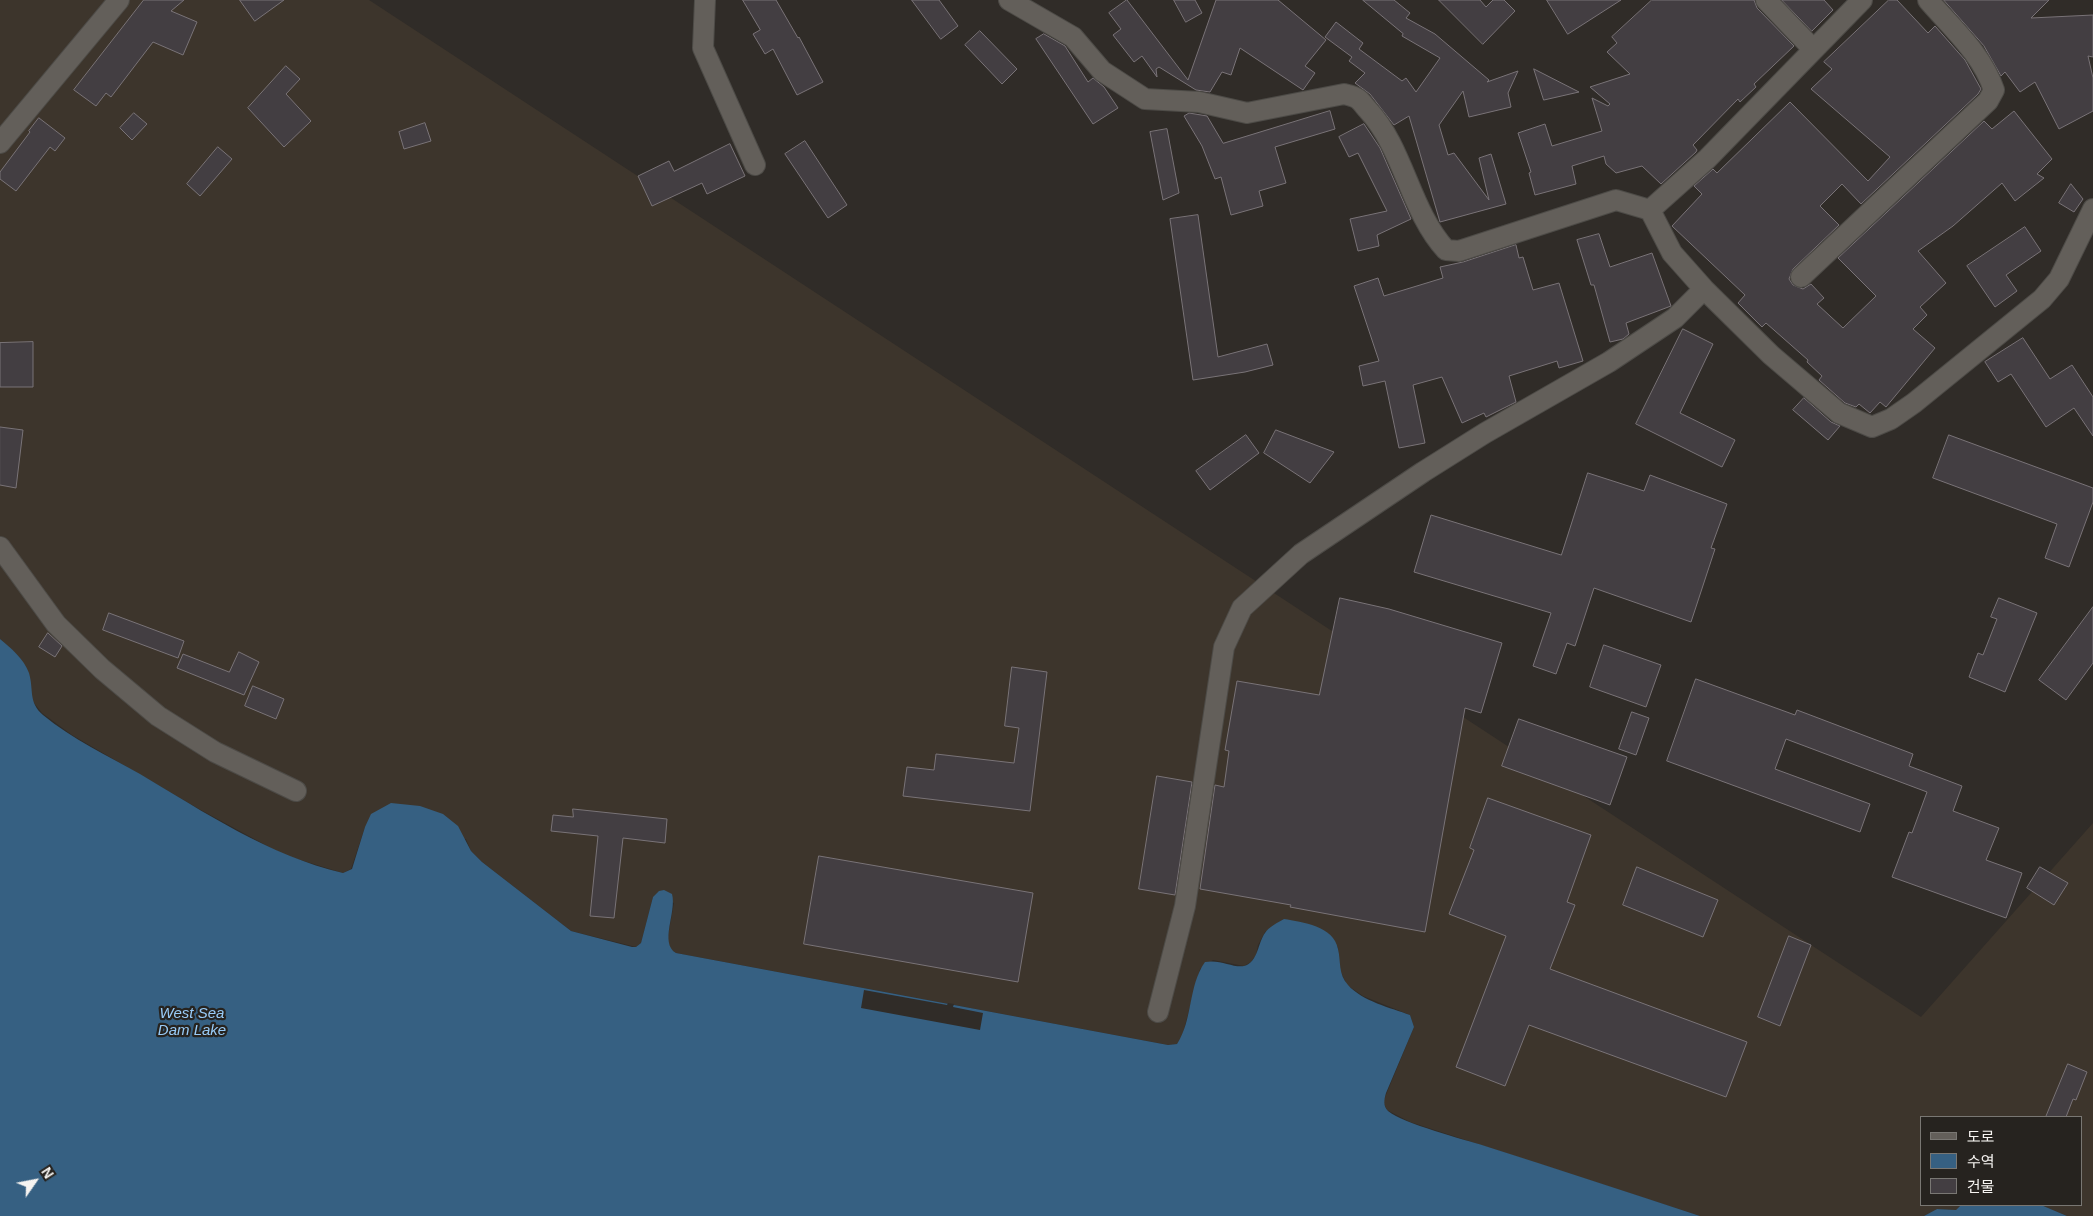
<!DOCTYPE html>
<meta charset="utf-8">
<style>
body{margin:0}
#map{position:relative;width:2093px;height:1216px;overflow:hidden;background:#302c28;font-family:Arial,"Noto Sans KR",sans-serif}
canvas{display:block}
.legend{position:absolute;left:1920px;top:1116px;width:162px;height:90px;box-sizing:border-box;background:#26231f;border:1px solid #797773;margin:0;padding:6px 9px;list-style:none;font-size:15px;color:#f6f4f1}
.legend li{display:flex;align-items:center;gap:10px;height:25px}
.legend b{width:25px;border:1px solid #797773}
.north{position:absolute;left:10px;top:1156px;width:50px;height:50px;-webkit-text-stroke:4px #26231f;paint-order:stroke;rotate:57deg;font-size:14px;font-weight:700;line-height:20px;text-align:center;color:#f6f4f1}
.north::after{content:'';display:block;margin:auto;width:18px;height:22px;background:#f6f4f1;clip-path:polygon(50% 0,100% 100%,50% 72%,0 100%)}
</style>
<div id="map">
<canvas width="2093" height="1216"></canvas>
<ul class="legend">
<li><b style="height:6px;background:#635f5a"></b>도로</li>
<li><b style="height:14px;background:#366082"></b>수역</li>
<li><b style="height:14px;background:#433e42"></b>건물</li>
</ul>
<div class="north">N</div>
</div>
<script>
const c = document.querySelector('canvas').getContext('2d');
c.lineJoin = 'round';
function paint(path, color) {
  c.fillStyle = color;
  c.fill(path, 'evenodd');
}
function trace(path, color, width, dash) {
  c.strokeStyle = color;
  c.lineWidth = width;
  c.lineCap = dash ? 'butt' : 'round';
  c.setLineDash(dash || []);
  c.stroke(path);
}
function write(font, color, halo, rows, align = 'center') {
  c.font = font + ' Arial,sans-serif';
  c.lineWidth = 4.5;
  c.setLineDash([]);
  c.textBaseline = 'middle';
  c.strokeStyle = halo;
  c.fillStyle = color;
  for (const [text, x, y, turn = 0] of rows) {
    c.save();
    c.translate(x, y);
    c.rotate((+turn || 0) * Math.PI / 180);
    c.textAlign = isNaN(turn) ? turn : align;
    if (halo) c.strokeText(text, 0, 0);
    c.fillText(text, 0, 0);
    c.restore();
  }
}
paint(new Path2D(`
 M 0,0 L 369,0 L 1921,1017 L 2093,823 L 2093,1216 L 2067,1216 L 2041,1205 L 2082,1205 L 2082,1117 L 1922,1117 L 1922,1205 L 1961,1205 L 1956,1210 L 1937,1209 L 1924,1216 L 1700,1216 L 1410,1122 L 1387,1110 L 1383,1102 L 1414,1027 L 1410,1015 L 1363,996 L 1347,985 L 1339,968 L 1338,947 L 1284,919 L 1265,932 L 1258,945 L 1256,955 L 1251,962 L 1244,966 L 1213,960 L 1200,969 L 1182,1037 L 1177,1044 L 1168,1045 L 676,953 L 670,949 L 667,941 L 674,903 L 653,897 L 641,943 L 636,947 L 571,931 L 482,862 L 471,851 L 466,839 L 365,827 L 351,869 L 343,873 L 284,855 L 199,809 L 72,735 L 42,713 L 31,699 L 28,672 L 20,658 L 0,639 Z`), '#3d352c');
paint(new Path2D(`
 M 0,639 C 11,648 24,659 29,673 C 34,690 28,702 43,715 C 72,739 108,756 140,774 C 204,812 270,856 343,873 L 352,869 L 365,827 L 371,814 L 391,803 L 420,806 L 443,814 L 458,826 L 471,851 L 482,862 L 571,931 L 632,947 L 636,947 L 641,943 L 653,897 L 659,891 L 664,890 L 672,894 C 677,912 659,943 676,953 L 1168,1045 L 1177,1044 C 1193,1020 1188,986 1205,962 C 1220,959 1233,968 1244,966 C 1258,963 1258,942 1265,933 C 1269,927 1277,923 1284,919 C 1302,922 1334,926 1338,949 C 1341,961 1338,974 1348,985 C 1362,1001 1391,1008 1410,1015 L 1414,1027 L 1386,1093 C 1384,1100 1383,1106 1388,1111 C 1404,1124 1463,1139 1485,1146 C 1557,1169 1628,1192 1700,1216 L 0,1216 Z
 M 1961,1205 L 2041,1205 L 2067,1216 L 1924,1216 L 1937,1209 L 1956,1210 Z`), '#366082');
paint(new Path2D(`
 M 864,990 L 947,1005 L 948,1003 L 954,1004 L 953,1007 L 983,1013 L 980,1030 L 861,1008 Z`), '#302c28');
const building = new Path2D(`
 M 144,0 L 184,0 L 171,11 L 197,22 L 183,55 L 153,42 L 111,97 L 106,93 L 96,106 L 74,90 Z
 M 240,0 L 284,0 L 255,21 Z
 M 743,0 L 776,0 L 798,38 L 799,37 L 823,82 L 797,95 L 773,49 L 765,54 L 753,34 L 760,30 Z
 M 912,0 L 939,0 L 958,26 L 941,39 Z
 M 1127,0 L 1188,80 L 1216,0 L 1278,0 L 1326,40 L 1305,66 L 1315,73 L 1303,90 L 1240,48 L 1231,75 L 1222,72 L 1210,92 L 1196,90 L 1159,67 L 1156,69 L 1157,77 L 1142,56 L 1134,62 L 1113,35 L 1121,29 L 1109,13 Z
 M 1174,0 L 1195,0 L 1202,13 L 1186,22 Z
 M 1363,0 L 1394,0 L 1410,13 L 1406,18 L 1435,34 L 1489,80 L 1487,82 L 1518,71 L 1508,93 L 1511,107 L 1469,117 L 1463,91 L 1439,125 L 1448,155 L 1454,153 L 1489,200 L 1479,158 L 1491,154 L 1506,204 L 1440,222 L 1409,116 L 1394,125 L 1370,94 L 1355,83 L 1365,73 L 1349,61 L 1352,57 L 1325,37 L 1336,22 L 1363,43 L 1359,49 L 1402,81 L 1406,78 L 1416,92 L 1440,58 L 1402,36 L 1403,34 Z
 M 1439,0 L 1480,0 L 1486,7 L 1493,0 L 1504,0 L 1515,11 L 1483,44 Z
 M 1547,0 L 1621,0 L 1568,34 Z
 M 1652,0 L 1754,0 L 1757,8 L 1794,46 L 1754,84 L 1756,87 L 1740,102 L 1738,99 L 1693,145 L 1697,150 L 1696,152 L 1661,184 L 1642,166 L 1616,173 L 1606,164 L 1604,156 L 1572,166 L 1576,184 L 1535,195 L 1529,173 L 1531,172 L 1518,133 L 1545,124 L 1552,146 L 1602,131 L 1592,98 L 1608,106 L 1610,104 L 1590,87 L 1630,74 L 1607,52 L 1617,43 L 1612,37 Z
 M 1782,0 L 1824,0 L 1833,10 L 1812,31 Z
 M 1889,0 L 1897,0 L 1928,33 L 1935,26 L 1965,60 L 1981,89 L 1978,94 L 1861,204 L 1842,184 L 1820,206 L 1839,225 L 1793,269 L 1789,279 L 1793,285 L 1803,289 L 1811,284 L 1824,298 L 1817,304 L 1843,328 L 1876,296 L 1838,258 L 1984,121 L 1992,129 L 2014,111 L 2052,159 L 2037,174 L 2044,178 L 2015,201 L 2002,183 L 1953,226 L 1918,251 L 1946,283 L 1920,307 L 1927,315 L 1913,329 L 1935,348 L 1886,407 L 1880,402 L 1870,413 L 1859,404 L 1856,407 L 1845,403 L 1819,380 L 1822,376 L 1807,362 L 1808,360 L 1766,323 L 1762,327 L 1738,303 L 1745,295 L 1672,226 L 1702,194 L 1694,186 L 1713,169 L 1717,173 L 1790,102 L 1868,181 L 1890,157 L 1811,89 L 1832,69 L 1824,62 Z
 M 1944,0 L 2049,0 L 2031,18 L 2093,15 L 2093,57 L 2088,56 L 2093,78 L 2093,111 L 2059,129 L 2035,82 L 2020,92 L 2005,72 L 2001,76 L 1984,46 Z
 M 980,31 L 1017,69 L 1002,84 L 965,45 Z
 M 1044,34 L 1065,46 L 1088,82 L 1093,78 L 1104,87 L 1118,108 L 1093,124 L 1036,39 Z
 M 286,66 L 300,79 L 286,94 L 311,121 L 284,147 L 248,108 Z
 M 1534,69 L 1579,92 L 1544,100 Z
 M 1330,111 L 1335,129 L 1275,147 L 1286,183 L 1259,191 L 1263,206 L 1231,215 L 1221,177 L 1215,179 L 1202,146 L 1184,116 L 1189,113 L 1207,116 L 1223,143 Z
 M 134,113 L 147,124 L 132,140 L 120,128 Z
 M 39,118 L 65,138 L 55,151 L 50,147 L 16,191 L 0,179 L 0,172 L 30,132 L 29,131 Z
 M 425,123 L 431,141 L 404,149 L 399,132 Z
 M 1364,124 L 1380,148 L 1411,219 L 1377,235 L 1379,246 L 1358,251 L 1350,219 L 1387,211 L 1358,153 L 1349,157 L 1339,137 Z
 M 1167,129 L 1179,193 L 1163,200 L 1150,132 Z
 M 805,141 L 847,205 L 828,218 L 785,154 Z
 M 730,144 L 745,176 L 707,194 L 702,183 L 652,206 L 638,176 L 669,161 L 674,171 Z
 M 218,147 L 232,159 L 200,196 L 187,184 Z
 M 2071,184 L 2083,199 L 2074,212 L 2059,203 Z
 M 1198,215 L 1218,357 L 1267,344 L 1273,365 L 1245,372 L 1193,380 L 1170,219 Z
 M 2025,227 L 2041,251 L 2006,275 L 2017,291 L 1995,307 L 1967,266 Z
 M 1599,234 L 1610,267 L 1652,253 L 1671,306 L 1626,323 L 1629,334 L 1623,339 L 1610,342 L 1594,285 L 1591,285 L 1577,240 Z
 M 1516,245 L 1519,258 L 1523,257 L 1533,290 L 1559,283 L 1583,361 L 1559,368 L 1557,361 L 1509,376 L 1516,402 L 1486,417 L 1484,413 L 1462,423 L 1442,377 L 1413,385 L 1425,443 L 1399,448 L 1385,381 L 1363,386 L 1359,366 L 1379,361 L 1354,286 L 1378,278 L 1384,296 L 1443,278 L 1440,267 L 1463,262 Z
 M 1683,329 L 1713,344 L 1680,413 L 1735,440 L 1722,467 L 1636,424 Z
 M 2023,338 L 2050,379 L 2072,365 L 2093,397 L 2093,436 L 2074,408 L 2046,427 L 2011,374 L 1998,382 L 1985,362 Z
 M 33,342 L 33,387 L 0,387 L 0,343 Z
 M 1804,398 L 1831,422 L 1840,426 L 1828,440 L 1793,410 Z
 M 0,427 L 23,430 L 16,488 L 0,485 Z
 M 1276,430 L 1334,452 L 1310,483 L 1264,453 Z
 M 1246,435 L 1259,453 L 1210,490 L 1196,471 Z
 M 1949,435 L 2093,488 L 2093,502 L 2069,567 L 2045,558 L 2057,524 L 1933,478 Z
 M 1588,473 L 1644,491 L 1650,475 L 1727,504 L 1711,548 L 1715,549 L 1691,622 L 1594,588 L 1575,646 L 1567,643 L 1556,674 L 1533,666 L 1551,613 L 1414,572 L 1431,515 L 1561,555 Z
 M 1340,598 L 1389,609 L 1502,643 L 1481,713 L 1465,708 L 1425,932 L 1290,907 L 1291,905 L 1200,889 L 1215,785 L 1224,787 L 1229,751 L 1225,750 L 1237,681 L 1319,695 Z
 M 1999,598 L 2037,613 L 2005,692 L 1969,677 L 1978,653 L 1983,655 L 1997,619 L 1991,617 Z
 M 2093,607 L 2093,663 L 2066,700 L 2039,680 Z
 M 109,613 L 184,641 L 178,658 L 103,630 Z
 M 48,633 L 62,646 L 55,657 L 39,647 Z
 M 1604,645 L 1661,665 L 1646,707 L 1590,687 Z
 M 239,652 L 259,662 L 244,695 L 177,668 L 183,654 L 229,672 Z
 M 1012,667 L 1047,672 L 1030,811 L 903,796 L 907,767 L 934,770 L 936,754 L 1014,763 L 1019,728 L 1005,726 Z
 M 1696,679 L 1795,715 L 1797,710 L 1913,754 L 1909,766 L 1962,786 L 1953,811 L 1999,828 L 1986,860 L 2022,873 L 2006,918 L 1892,877 L 1909,832 L 1912,833 L 1927,792 L 1786,739 L 1775,769 L 1870,804 L 1860,832 L 1667,761 Z
 M 253,686 L 284,699 L 276,719 L 245,706 Z
 M 1632,712 L 1649,718 L 1636,755 L 1619,749 Z
 M 1519,719 L 1627,757 L 1610,805 L 1502,766 Z
 M 1157,776 L 1192,782 L 1175,895 L 1139,889 Z
 M 1488,798 L 1591,835 L 1567,902 L 1575,905 L 1550,969 L 1747,1042 L 1726,1097 L 1529,1025 L 1505,1086 L 1456,1067 L 1506,936 L 1449,914 L 1474,850 L 1470,848 Z
 M 573,809 L 667,819 L 665,843 L 623,838 L 614,918 L 590,916 L 598,836 L 551,831 L 553,815 L 573,817 Z
 M 819,856 L 1033,893 L 1018,982 L 804,944 Z
 M 1637,867 L 1718,900 L 1703,937 L 1623,905 Z
 M 2040,867 L 2068,883 L 2054,905 L 2027,888 Z
 M 1789,936 L 1811,945 L 1780,1026 L 1758,1017 Z
 M 2068,1064 L 2087,1072 L 2076,1100 L 2073,1099 L 2066,1117 L 2046,1117 Z`);
paint(building, '#433e42');
trace(building, '#797377', 1);
const street = new Path2D(`
 M 705,0 L 703,48 L 755,165
 M 1009,0 L 1073,37 L 1102,71 L 1145,99 L 1199,102 L 1247,113 L 1344,94 C 1348,95 1354,96 1358,99 C 1362,102 1365,107 1368,110 C 1404,149 1410,211 1446,250 L 1459,251 L 1616,200 L 1650,210 L 1707,159 L 1862,0
 M 1766,0 L 1813,49
 M 0,143 L 119,0
 M 1650,210 L 1672,253 L 1704,289 L 1771,355 L 1839,413 L 1872,427 L 1891,419 L 1914,403 L 2042,299 L 2059,279 L 2093,209
 M 1801,277 L 1988,101 L 1994,90 C 1982,54 1952,28 1928,0
 M 0,547 L 56,624 L 102,669 L 158,716 L 215,752 L 296,791
 M 1158,1012 L 1185,906 L 1224,647 L 1242,608 L 1301,554 L 1423,472 L 1485,433 L 1609,362 L 1675,318 L 1704,289`);
trace(street, '#4d4b47', 22);
trace(street, '#635f5a', 20);
write('italic 15px', '#98cbf7', '#26231f', [
 ["West Sea",192,1014],
 ["Dam Lake",192,1031]
]);
</script>
